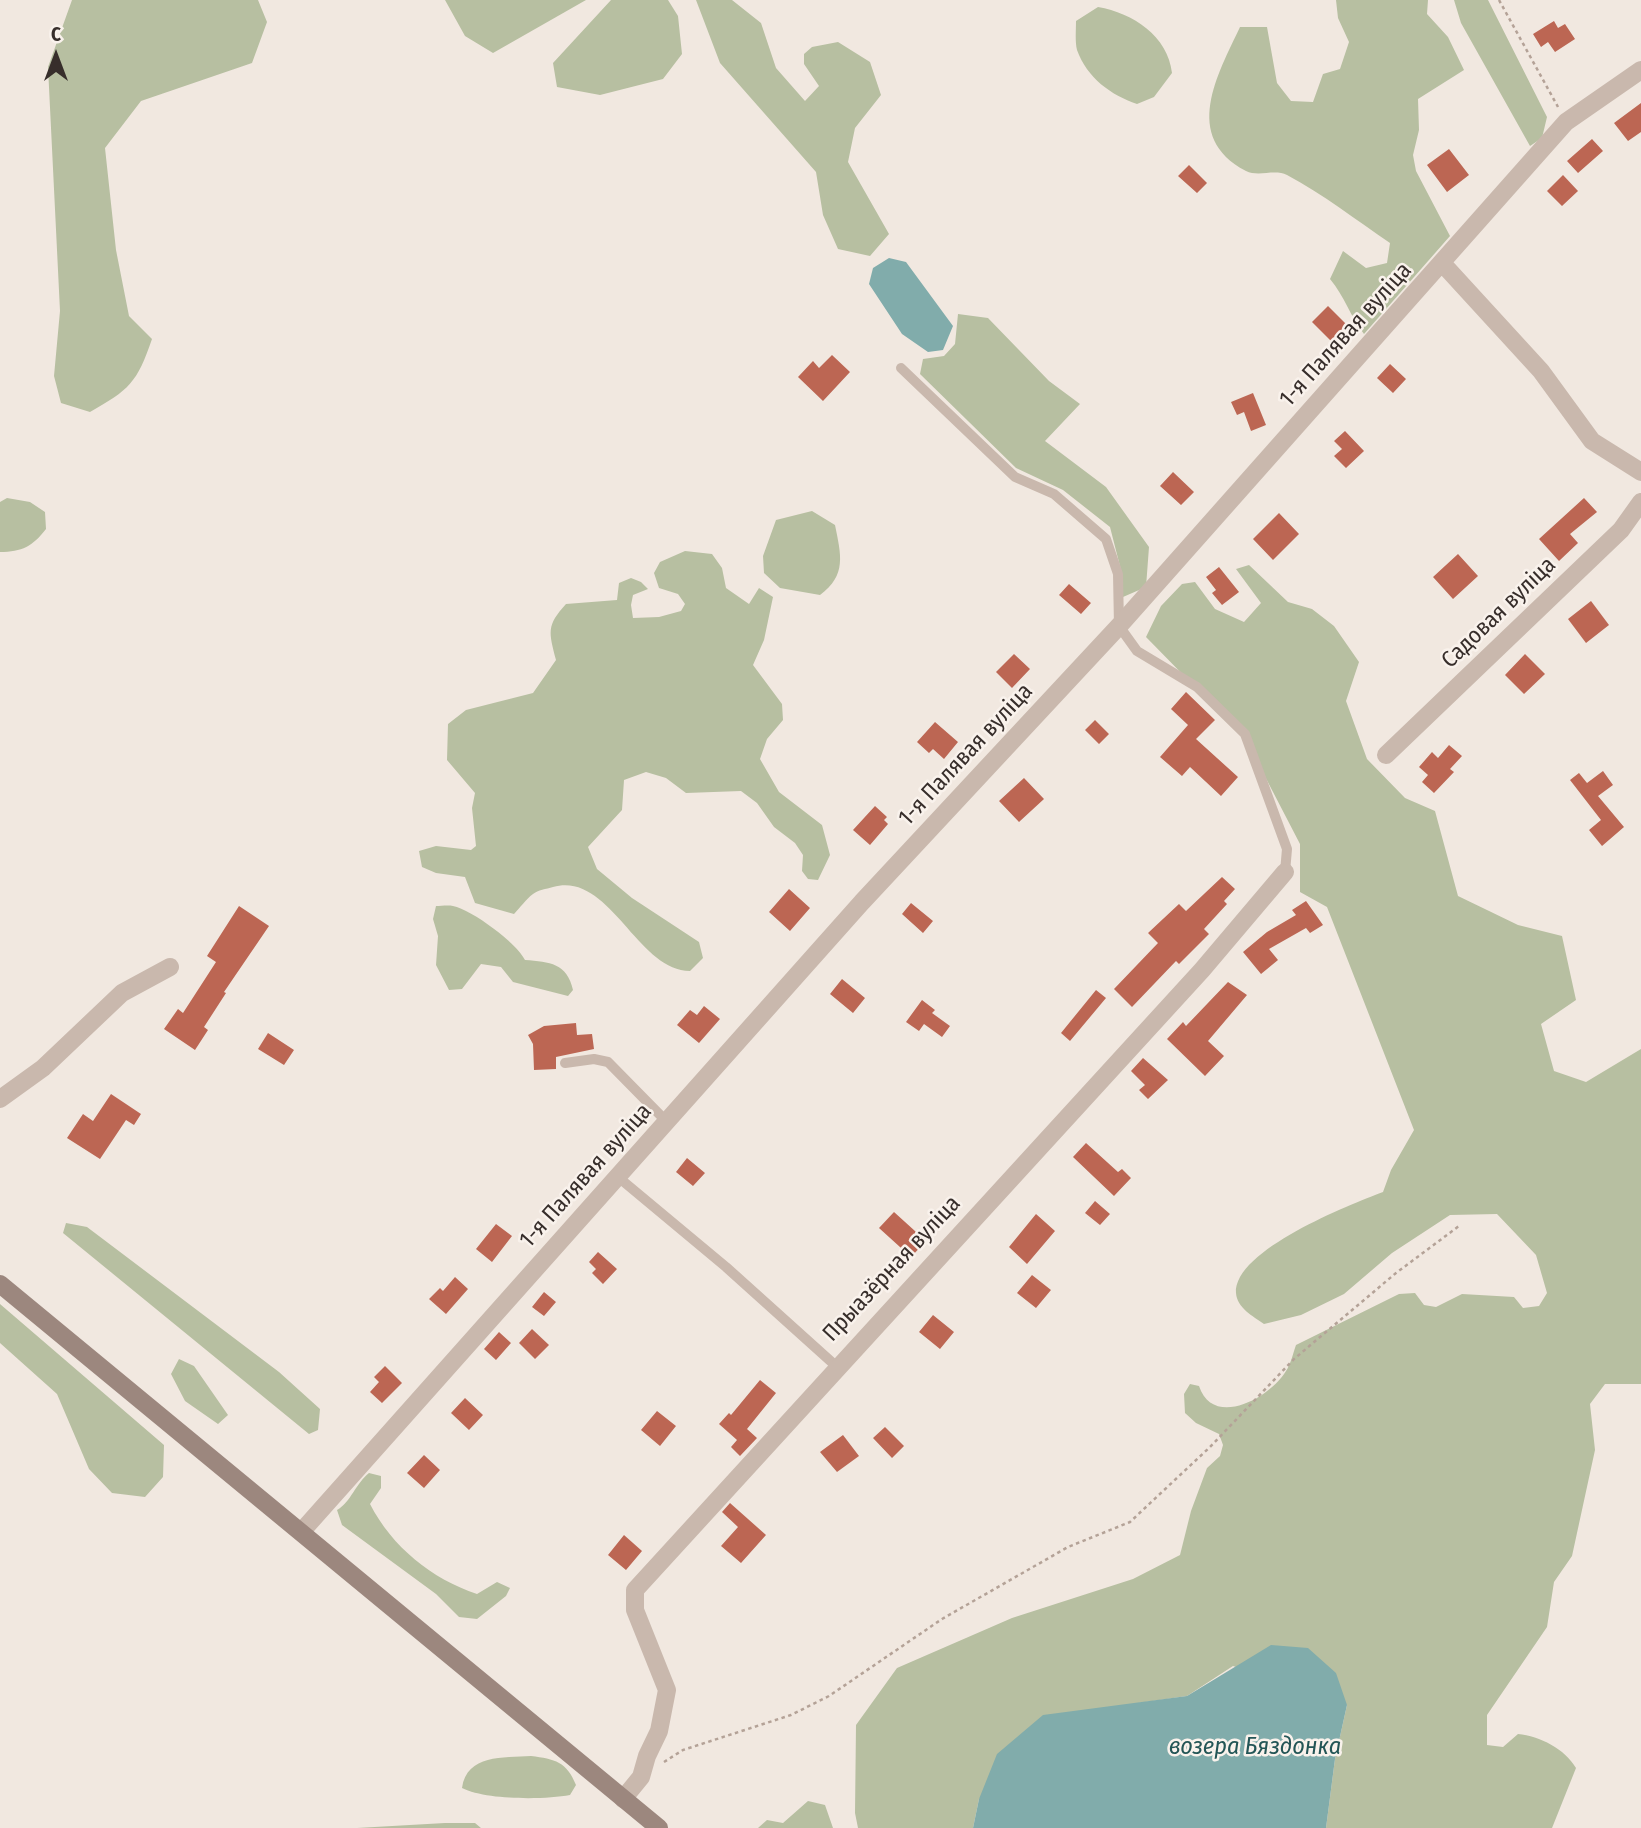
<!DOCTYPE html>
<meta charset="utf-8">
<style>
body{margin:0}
#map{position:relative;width:1641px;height:1828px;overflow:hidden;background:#f1e8e0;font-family:"Fira Sans Condensed",sans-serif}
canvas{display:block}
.north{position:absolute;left:21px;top:21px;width:70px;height:70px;-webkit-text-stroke:5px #f9f2ec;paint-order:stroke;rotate:0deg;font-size:19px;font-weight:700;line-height:28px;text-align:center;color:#372e2b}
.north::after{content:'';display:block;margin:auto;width:24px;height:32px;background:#372e2b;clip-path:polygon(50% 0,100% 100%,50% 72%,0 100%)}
</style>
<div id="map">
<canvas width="1641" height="1828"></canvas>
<div class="north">С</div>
</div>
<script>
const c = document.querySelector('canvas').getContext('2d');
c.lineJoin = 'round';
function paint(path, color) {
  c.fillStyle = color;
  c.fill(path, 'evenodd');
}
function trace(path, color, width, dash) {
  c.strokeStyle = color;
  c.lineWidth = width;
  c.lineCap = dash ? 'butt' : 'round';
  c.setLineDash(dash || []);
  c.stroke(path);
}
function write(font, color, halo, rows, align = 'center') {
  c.font = font + ' "Fira Sans Condensed",sans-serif';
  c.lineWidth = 5;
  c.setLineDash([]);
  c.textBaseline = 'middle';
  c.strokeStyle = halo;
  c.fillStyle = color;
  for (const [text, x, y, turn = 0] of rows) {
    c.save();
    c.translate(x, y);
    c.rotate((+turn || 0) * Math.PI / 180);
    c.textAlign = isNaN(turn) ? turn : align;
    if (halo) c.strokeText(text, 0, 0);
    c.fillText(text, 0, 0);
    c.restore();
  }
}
paint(new Path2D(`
 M 72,0 L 258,0 L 267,22 L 252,63 L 141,101 L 105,148 L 116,250 L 129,316 L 152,339 C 137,383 129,390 90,412 L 61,403 L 54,376 L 60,311 L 48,67 Z
 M 445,0 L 586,0 L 493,53 L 465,36 Z
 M 611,0 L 668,0 L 678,16 L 682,54 L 663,79 L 600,95 L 557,87 L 553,63 Z
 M 696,0 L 732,0 L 761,23 L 776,68 L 805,101 L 819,86 L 804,64 L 804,54 L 812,47 L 838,42 L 870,62 L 881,95 L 855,128 L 848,162 L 889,234 L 870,256 L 838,249 L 823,215 L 816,172 L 720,63 Z
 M 1336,0 L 1428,0 L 1427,14 L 1448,37 L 1464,70 L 1418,99 L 1419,130 L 1413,155 L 1416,171 L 1450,236 L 1364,334 C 1350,316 1345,297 1330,279 L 1343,251 L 1366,268 L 1387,263 L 1390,243 C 1356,220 1323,194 1287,175 C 1275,169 1258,177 1246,171 C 1181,137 1218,74 1240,27 L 1267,27 L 1277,83 L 1291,101 L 1313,102 L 1323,74 L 1340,69 L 1349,42 L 1338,18 Z
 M 1454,0 L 1488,0 L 1547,117 L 1542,138 L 1530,146 L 1461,23 Z
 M 1098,7 C 1133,13 1168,36 1172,73 L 1154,97 L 1137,104 C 1111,95 1087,78 1077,50 C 1075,42 1076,30 1076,21 Z
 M 958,314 L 988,318 L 1049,381 L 1080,404 L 1045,441 L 1106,487 L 1149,547 L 1146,587 L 1123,597 L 1123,578 L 1110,527 L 1063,490 L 1016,468 L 920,374 L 923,359 L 944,356 L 955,344 Z
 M 7,498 L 30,502 L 45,512 L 46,529 C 33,546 22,552 0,552 L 0,502 Z
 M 812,511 L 835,525 C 841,555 847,575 820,595 L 780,588 L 764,573 L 763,556 L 776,520 Z
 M 685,551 L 712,554 L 722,568 L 726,588 L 749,604 L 759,588 L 773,597 L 764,640 L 753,665 L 782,704 L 783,720 L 767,739 L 760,759 L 779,792 L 822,825 L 830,855 L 818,880 L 808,879 L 802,871 L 803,855 L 795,843 L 774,827 L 757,803 L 741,791 L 686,793 L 666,778 L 646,772 L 624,780 L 622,810 L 588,847 L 597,869 L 632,898 L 699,942 L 703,958 L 690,971 C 637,971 610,871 553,887 C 546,889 538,890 533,894 C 526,899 520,908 514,914 L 475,903 L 465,877 L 436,873 L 422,867 L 419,851 L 436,846 L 471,850 L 476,846 L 472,808 L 475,793 L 447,760 L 448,724 L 466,710 L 533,693 L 556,660 C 549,632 546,626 566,604 L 617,600 L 619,583 L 631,578 L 641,582 L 648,589 L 633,595 L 631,605 L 633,618 L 659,617 L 681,611 L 685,604 L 678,594 L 659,588 L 654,573 L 660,562 Z
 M 1249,565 L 1288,602 L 1312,609 L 1334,626 L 1359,662 L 1346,701 L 1367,759 L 1405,798 L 1435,811 L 1458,896 L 1518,925 L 1562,936 L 1576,1000 L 1541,1024 L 1554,1071 L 1586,1082 L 1641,1049 L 1641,1384 L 1605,1384 L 1590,1404 L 1595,1450 L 1572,1556 L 1554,1582 L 1547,1627 L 1487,1715 L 1487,1745 L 1503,1747 L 1518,1734 C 1540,1736 1565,1749 1576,1768 L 1552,1828 L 1326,1828 L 1335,1759 L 1347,1705 L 1233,1666 L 1187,1696 L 1139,1703 L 979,1799 L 973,1828 L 858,1828 L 855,1813 L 856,1725 L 897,1668 L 1012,1618 L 1133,1579 L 1180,1555 L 1191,1511 L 1207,1468 L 1220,1456 L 1223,1445 L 1219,1434 L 1196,1423 L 1185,1413 L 1184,1394 L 1190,1384 L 1199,1386 C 1213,1429 1270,1398 1286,1371 C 1291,1364 1293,1353 1296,1345 L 1399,1294 L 1415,1293 L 1424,1305 L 1436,1307 L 1462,1294 L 1514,1297 L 1523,1308 L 1539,1306 L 1547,1293 L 1536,1255 L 1497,1214 L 1450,1215 L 1392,1253 L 1344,1294 L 1301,1315 L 1264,1324 C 1253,1316 1237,1308 1236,1293 C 1234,1250 1349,1205 1383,1192 L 1391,1170 L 1414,1130 L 1327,907 L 1300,892 L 1300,844 L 1245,738 L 1146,637 L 1161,606 L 1182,584 L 1195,582 L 1215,609 L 1244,622 L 1261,603 L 1236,569 Z
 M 436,906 C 441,906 448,905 453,906 C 472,910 517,943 525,960 C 550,962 567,963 573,990 L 568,996 L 513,982 L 501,967 L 481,964 L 462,989 L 449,990 L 436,965 L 438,936 L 433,919 Z
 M 66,1223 L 87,1227 L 279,1372 L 320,1409 L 318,1430 L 309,1434 L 63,1233 Z
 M 0,1304 L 164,1445 L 163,1477 L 145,1497 L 112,1493 L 89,1469 L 57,1394 L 0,1343 Z
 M 179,1359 L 194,1366 L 228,1415 L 218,1424 L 185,1401 L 171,1374 Z
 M 369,1473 L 381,1476 L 381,1488 L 370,1504 C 392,1547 432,1579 477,1594 L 497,1582 L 510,1588 L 506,1596 L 477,1619 L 459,1617 L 436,1594 L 342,1525 L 337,1510 C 351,1502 356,1483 369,1473 Z
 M 531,1756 C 555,1759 567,1762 576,1785 L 570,1795 C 543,1800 486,1800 462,1788 C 467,1754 503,1758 531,1756 Z
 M 808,1801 L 825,1805 L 833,1828 L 758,1828 L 767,1820 L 783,1823 Z
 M 445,1823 L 475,1823 L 481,1828 L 357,1828 Z`), '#b7bfa1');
paint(new Path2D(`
 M 889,258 L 906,262 L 953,326 L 943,350 L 928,352 L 902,334 L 869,284 L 873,268 Z
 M 1271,1645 L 1308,1648 L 1336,1673 L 1347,1705 L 1335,1759 L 1326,1828 L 973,1828 L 979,1799 L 997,1754 L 1043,1715 L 1187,1696 Z`), '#81acab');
paint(new Path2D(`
 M 1554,21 L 1558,28 L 1565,24 L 1575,39 L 1555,52 L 1548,42 L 1541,47 L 1533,34 Z
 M 1641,103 L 1641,132 L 1628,141 L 1614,123 Z
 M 1592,139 L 1603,151 L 1578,173 L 1567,161 Z
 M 1449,149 L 1469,175 L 1447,192 L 1427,165 Z
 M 1189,165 L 1207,183 L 1197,193 L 1178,176 Z
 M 1563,175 L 1578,191 L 1562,206 L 1547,191 Z
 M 1328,306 L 1349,327 L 1333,343 L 1312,322 Z
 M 832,355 L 850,372 L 823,401 L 798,377 L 813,361 L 819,368 Z
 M 1390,364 L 1406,379 L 1393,393 L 1377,378 Z
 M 1253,393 L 1266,425 L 1251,431 L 1244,412 L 1237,415 L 1231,402 Z
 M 1345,431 L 1364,451 L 1346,468 L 1334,456 L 1342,449 L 1334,441 Z
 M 1173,472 L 1194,492 L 1181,505 L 1160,486 Z
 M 1584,498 L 1597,512 L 1570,534 L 1578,543 L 1559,561 L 1539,539 Z
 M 1279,513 L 1299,534 L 1273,560 L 1253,539 Z
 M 1458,554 L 1478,576 L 1453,599 L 1433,577 Z
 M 1219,567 L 1239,592 L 1222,605 L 1212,593 L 1216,590 L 1206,577 Z
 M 1069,584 L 1091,603 L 1081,614 L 1059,595 Z
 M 1591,601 L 1609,625 L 1586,643 L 1568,619 Z
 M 1014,654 L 1030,669 L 1012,688 L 996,672 Z
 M 1525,654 L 1545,674 L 1524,694 L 1505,675 Z
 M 1186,692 L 1215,720 L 1196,739 L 1238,777 L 1221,796 L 1190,767 L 1182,776 L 1160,757 L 1188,725 L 1171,709 Z
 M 1095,720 L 1109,734 L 1099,744 L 1085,730 Z
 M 935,722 L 958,742 L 944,759 L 933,749 L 929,753 L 917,742 Z
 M 1449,745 L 1462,756 L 1450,769 L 1454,772 L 1434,793 L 1422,782 L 1428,775 L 1419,767 L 1432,752 L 1438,758 Z
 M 1603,771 L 1613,785 L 1598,796 L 1624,827 L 1602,846 L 1589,830 L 1601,820 L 1570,780 L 1579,773 L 1587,783 Z
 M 1024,778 L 1044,799 L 1019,822 L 999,801 Z
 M 875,806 L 887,817 L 884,820 L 888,824 L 870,845 L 853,830 Z
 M 1222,877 L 1235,889 L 1224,901 L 1227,904 L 1204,929 L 1209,934 L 1179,964 L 1176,961 L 1132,1007 L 1114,989 L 1158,943 L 1148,933 L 1179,904 L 1186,911 Z
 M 789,889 L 810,908 L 790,931 L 769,912 Z
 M 1306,901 L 1323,925 L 1310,933 L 1306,928 L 1269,949 L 1278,960 L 1261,974 L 1243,952 L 1267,932 L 1296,915 L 1292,910 Z
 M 911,903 L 933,921 L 923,933 L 902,914 Z
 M 239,906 L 269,926 L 224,992 L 226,993 L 204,1027 L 208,1030 L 195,1050 L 164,1029 L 178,1009 L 183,1013 L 216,962 L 207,956 Z
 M 842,979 L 865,998 L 853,1013 L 830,994 Z
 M 1228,982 L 1247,995 L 1208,1041 L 1224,1056 L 1205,1076 L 1167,1039 L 1183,1022 L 1186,1026 Z
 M 1096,990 L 1106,998 L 1070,1041 L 1061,1033 Z
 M 922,1000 L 935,1010 L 932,1013 L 950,1026 L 942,1037 L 924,1024 L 919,1031 L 906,1022 Z
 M 704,1006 L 720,1019 L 699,1043 L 677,1025 L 690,1010 L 697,1015 Z
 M 576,1023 L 577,1035 L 592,1034 L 594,1049 L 556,1057 L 556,1069 L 534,1070 L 533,1044 L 528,1035 L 544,1026 Z
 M 268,1033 L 294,1050 L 284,1065 L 258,1049 Z
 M 1143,1058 L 1168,1080 L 1148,1099 L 1139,1090 L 1145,1085 L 1131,1071 Z
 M 111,1094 L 141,1114 L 134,1125 L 126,1120 L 100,1159 L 67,1138 L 83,1114 L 93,1121 Z
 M 1086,1143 L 1118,1172 L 1122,1169 L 1131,1178 L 1114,1196 L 1073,1157 Z
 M 687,1158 L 705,1173 L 693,1186 L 676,1172 Z
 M 1095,1201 L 1110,1214 L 1100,1225 L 1085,1213 Z
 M 894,1212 L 926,1241 L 911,1257 L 879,1228 Z
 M 1036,1214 L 1055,1231 L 1027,1264 L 1009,1247 Z
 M 496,1224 L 512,1236 L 492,1262 L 476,1249 Z
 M 598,1252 L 617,1269 L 603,1284 L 592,1273 L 596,1269 L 589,1262 Z
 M 1032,1275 L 1051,1290 L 1036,1308 L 1017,1293 Z
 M 455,1277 L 468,1289 L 446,1314 L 429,1299 L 440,1288 L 443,1291 Z
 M 544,1292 L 556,1302 L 544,1316 L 532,1307 Z
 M 933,1315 L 954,1332 L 940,1349 L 919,1332 Z
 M 532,1329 L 549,1345 L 535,1359 L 519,1343 Z
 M 499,1332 L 511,1343 L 496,1360 L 484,1349 Z
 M 385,1366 L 402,1383 L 382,1403 L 370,1392 L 379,1382 L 374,1377 Z
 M 760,1380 L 776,1393 L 747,1429 L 757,1438 L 740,1456 L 731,1447 L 737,1440 L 719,1424 L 729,1413 L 731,1415 Z
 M 465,1398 L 483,1415 L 469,1430 L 451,1413 Z
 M 657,1411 L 676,1426 L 660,1446 L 641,1430 Z
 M 885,1427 L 904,1446 L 892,1458 L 873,1438 Z
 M 843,1435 L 859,1456 L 837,1472 L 820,1452 Z
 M 424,1455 L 440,1470 L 424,1488 L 407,1473 Z
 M 730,1503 L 766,1535 L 741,1563 L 721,1546 L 738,1527 L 722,1512 Z
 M 624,1535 L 642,1551 L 626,1570 L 608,1555 Z`), '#bc6653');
trace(new Path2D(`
 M 1499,0 L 1558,107
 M 664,1762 L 683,1750 L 791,1715 L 829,1696 L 942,1619 L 1068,1547 L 1130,1522 L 1210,1447 L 1294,1359 L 1396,1273 L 1459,1226`), '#b4a297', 2.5, [3.5, 3.5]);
trace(new Path2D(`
 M 901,368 L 1015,477 L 1054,494 L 1106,539 L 1118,574 L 1119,626 L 1137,651 L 1197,687 L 1245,734 L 1287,849 L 1285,872
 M 565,1063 L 594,1059 L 608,1062 L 667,1122
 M 618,1177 L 726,1267 L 836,1366`), '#c9b8ad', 10);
trace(new Path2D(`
 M 1443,264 L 1541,371 L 1592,441 L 1641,472
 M 1386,755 L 1621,530 L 1641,502
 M 0,1099 L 43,1068 L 122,993 L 170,967
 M 302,1531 L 862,902 L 1119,626 L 1566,122 L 1641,70
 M 623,1799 L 641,1777 L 647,1756 L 659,1731 L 667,1690 L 635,1610 L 635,1590 L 1202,970 L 1285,872`), '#c9b8ad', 18);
trace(new Path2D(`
 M 0,1284 L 659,1828`), '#9c877e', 18);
write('23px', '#372e2b', '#f9f2ec', [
 ["1-я Палявая вуліца",1346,335,-48],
 ["Садовая вуліца",1499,613,-44],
 ["1-я Палявая вуліца",966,755,-47],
 ["1-я Палявая вуліца",586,1176,-48],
 ["Прыазёрная вуліца",892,1269,-47]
]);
write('italic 24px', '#235556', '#f9f2ec', [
 ["возера Бяздонка",1255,1747]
]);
</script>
